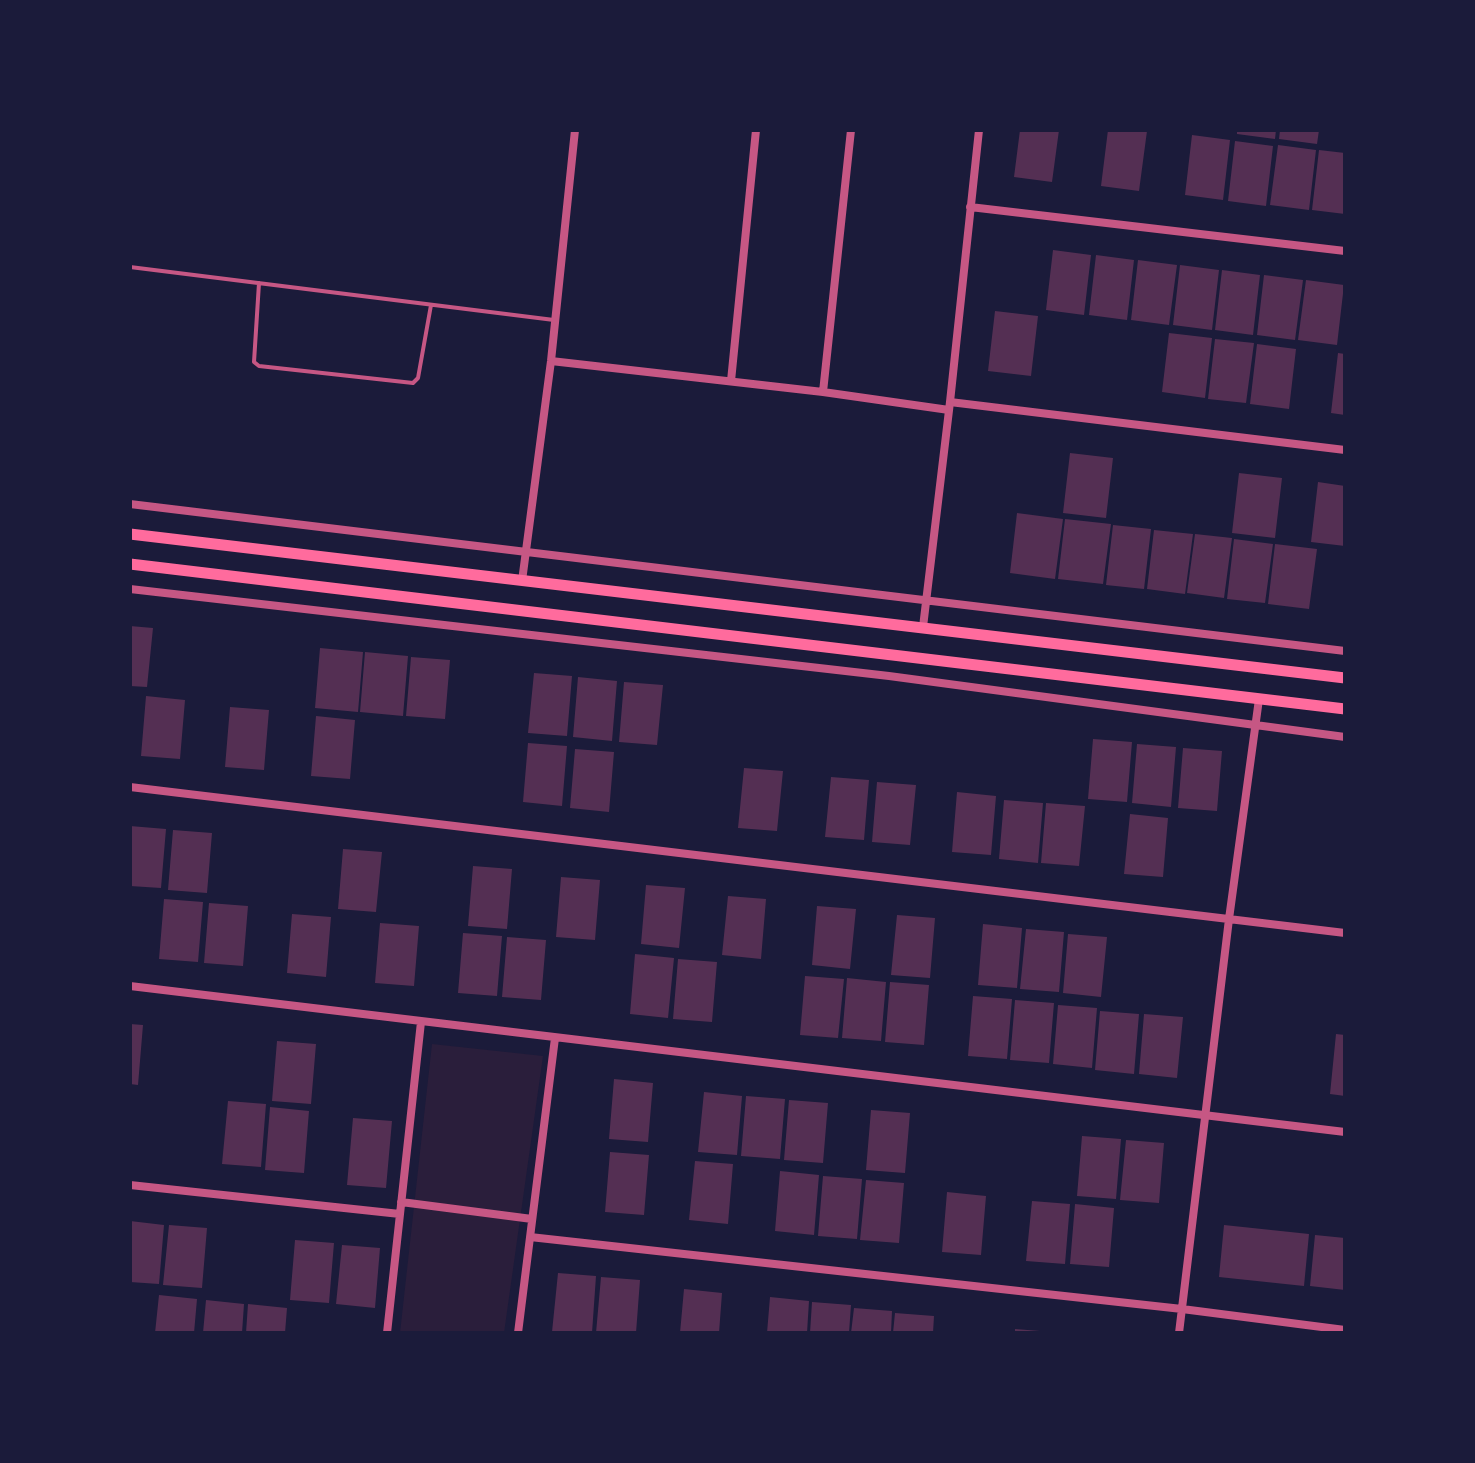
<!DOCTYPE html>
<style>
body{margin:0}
#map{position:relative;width:1475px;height:1463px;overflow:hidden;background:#1b1b3a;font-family:"Varela Round",sans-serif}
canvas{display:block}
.frame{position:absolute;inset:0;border:132px solid #1b1b3a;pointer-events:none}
</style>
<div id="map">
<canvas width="1475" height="1463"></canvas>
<div class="frame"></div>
</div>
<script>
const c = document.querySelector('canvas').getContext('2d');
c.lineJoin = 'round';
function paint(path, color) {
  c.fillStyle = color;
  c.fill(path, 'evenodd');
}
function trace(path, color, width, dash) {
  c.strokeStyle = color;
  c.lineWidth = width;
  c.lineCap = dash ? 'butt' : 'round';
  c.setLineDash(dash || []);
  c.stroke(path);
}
paint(new Path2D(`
 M 432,1044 L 543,1056 L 504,1333 L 400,1333 Z`), '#2a1e3b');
paint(new Path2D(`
 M 1020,130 L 1059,130 L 1052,182 L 1014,177 Z
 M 1108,130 L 1147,131 L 1139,191 L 1101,186 Z
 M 1237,130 L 1276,130 L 1275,139 L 1237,134 Z
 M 1280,130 L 1319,130 L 1317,144 L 1279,139 Z
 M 1192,135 L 1230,140 L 1223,200 L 1185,195 Z
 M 1235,141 L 1273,146 L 1266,206 L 1228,201 Z
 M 1278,145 L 1316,150 L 1309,210 L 1270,205 Z
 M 1319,150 L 1345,153 L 1345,214 L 1312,210 Z
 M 1053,250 L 1091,255 L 1084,315 L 1046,310 Z
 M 1096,255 L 1134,260 L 1127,320 L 1089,315 Z
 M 1138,260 L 1177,265 L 1169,325 L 1131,320 Z
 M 1180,265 L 1219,270 L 1212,330 L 1173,325 Z
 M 1222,270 L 1260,275 L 1253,335 L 1215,330 Z
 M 1264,275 L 1303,280 L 1295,340 L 1257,335 Z
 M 1306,280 L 1344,285 L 1337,345 L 1298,340 Z
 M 995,311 L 1038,316 L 1031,376 L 988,371 Z
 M 1169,333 L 1212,338 L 1205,398 L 1162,392 Z
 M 1215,339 L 1254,343 L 1246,403 L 1208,399 Z
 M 1257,344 L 1296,349 L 1289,409 L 1250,404 Z
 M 1338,353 L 1345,354 L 1345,415 L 1331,413 Z
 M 1070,453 L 1113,458 L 1106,518 L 1063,513 Z
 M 1239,473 L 1282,478 L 1275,538 L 1232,533 Z
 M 1318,482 L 1345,486 L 1345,546 L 1311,542 Z
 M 1017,513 L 1063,519 L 1055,579 L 1010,573 Z
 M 1065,519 L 1111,524 L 1103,584 L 1058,579 Z
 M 1113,525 L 1151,529 L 1144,589 L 1106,585 Z
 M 1154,530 L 1193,534 L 1185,594 L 1147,589 Z
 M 1195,534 L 1232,538 L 1224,598 L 1187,593 Z
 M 1234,539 L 1273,544 L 1265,603 L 1227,599 Z
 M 1275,544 L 1317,549 L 1309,609 L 1268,604 Z
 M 130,626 L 153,628 L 147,687 L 130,686 Z
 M 320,648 L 363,652 L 358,712 L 315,708 Z
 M 365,652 L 408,656 L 403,716 L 360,712 Z
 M 411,657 L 450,660 L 445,719 L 406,716 Z
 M 534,673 L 572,676 L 567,736 L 528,733 Z
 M 578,677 L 617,681 L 612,741 L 573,737 Z
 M 624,682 L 663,685 L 657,745 L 619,742 Z
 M 146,696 L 185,700 L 180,759 L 141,756 Z
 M 230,707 L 269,710 L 264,770 L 225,767 Z
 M 316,716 L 355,720 L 350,779 L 311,776 Z
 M 1093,739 L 1132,742 L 1127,802 L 1088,799 Z
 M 528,743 L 567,746 L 562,806 L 523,802 Z
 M 1137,744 L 1176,747 L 1171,807 L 1132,803 Z
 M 1183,748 L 1222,751 L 1217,811 L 1178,808 Z
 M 575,749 L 614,752 L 609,812 L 570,808 Z
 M 744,768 L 783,771 L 777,831 L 738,828 Z
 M 831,777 L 869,780 L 864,840 L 825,837 Z
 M 877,782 L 916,785 L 910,845 L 872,842 Z
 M 957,792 L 996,796 L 991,855 L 952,852 Z
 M 1004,800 L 1043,803 L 1038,863 L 999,859 Z
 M 1046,803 L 1085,806 L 1079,866 L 1041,863 Z
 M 1130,814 L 1168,818 L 1163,877 L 1124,874 Z
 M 130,826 L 166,829 L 161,888 L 130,886 Z
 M 173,830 L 212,833 L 207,893 L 168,890 Z
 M 343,849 L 382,852 L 376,912 L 338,909 Z
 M 473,866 L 512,869 L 507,929 L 468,926 Z
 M 561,877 L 600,880 L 595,940 L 556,937 Z
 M 646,885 L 685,888 L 679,948 L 641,944 Z
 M 728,896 L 766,899 L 761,959 L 722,955 Z
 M 164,899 L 203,902 L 198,962 L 159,959 Z
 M 209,903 L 248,906 L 243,966 L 204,963 Z
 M 817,906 L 856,909 L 850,969 L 812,965 Z
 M 292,914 L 331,917 L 326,977 L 287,973 Z
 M 897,915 L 935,918 L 930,978 L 891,975 Z
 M 380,923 L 419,926 L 414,986 L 375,983 Z
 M 983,924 L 1022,928 L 1017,988 L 978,985 Z
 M 1026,929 L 1064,932 L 1059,992 L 1020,989 Z
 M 463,933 L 502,936 L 497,996 L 458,993 Z
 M 1068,934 L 1107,937 L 1101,997 L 1063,993 Z
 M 507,937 L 546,940 L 541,1000 L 502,997 Z
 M 635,954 L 674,958 L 668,1018 L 630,1014 Z
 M 678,959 L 717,962 L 712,1022 L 673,1019 Z
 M 805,976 L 844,979 L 838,1038 L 800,1035 Z
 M 847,978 L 886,982 L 881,1041 L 842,1038 Z
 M 890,982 L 929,985 L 924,1045 L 885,1042 Z
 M 973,996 L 1012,999 L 1007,1059 L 968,1056 Z
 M 1015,1000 L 1054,1003 L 1049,1063 L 1010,1060 Z
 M 1058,1005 L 1097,1008 L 1092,1068 L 1053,1064 Z
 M 1100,1011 L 1139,1014 L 1134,1074 L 1095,1070 Z
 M 1144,1014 L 1183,1017 L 1177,1078 L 1139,1074 Z
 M 130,1024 L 143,1025 L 138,1085 L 130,1084 Z
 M 1336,1034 L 1345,1035 L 1345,1096 L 1330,1094 Z
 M 277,1041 L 316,1044 L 311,1104 L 272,1101 Z
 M 614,1079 L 653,1083 L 648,1142 L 609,1139 Z
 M 704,1092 L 742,1096 L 737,1155 L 698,1152 Z
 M 746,1096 L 785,1099 L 780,1159 L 741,1156 Z
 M 789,1100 L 828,1103 L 823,1163 L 784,1160 Z
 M 228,1101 L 266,1104 L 261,1167 L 222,1164 Z
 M 270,1107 L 309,1111 L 304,1173 L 265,1170 Z
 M 871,1110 L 910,1113 L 905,1173 L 866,1170 Z
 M 353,1118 L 392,1121 L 386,1188 L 347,1185 Z
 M 1082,1136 L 1121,1139 L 1116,1199 L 1077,1196 Z
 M 1126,1140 L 1164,1143 L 1159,1203 L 1120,1200 Z
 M 610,1152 L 649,1155 L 644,1215 L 605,1212 Z
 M 695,1161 L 733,1164 L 728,1224 L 689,1220 Z
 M 780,1171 L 819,1175 L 814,1235 L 775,1231 Z
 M 823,1176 L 862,1179 L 857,1239 L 818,1236 Z
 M 866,1180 L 904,1183 L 899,1243 L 860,1240 Z
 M 947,1192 L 986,1196 L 981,1255 L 942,1252 Z
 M 1032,1201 L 1070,1204 L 1065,1264 L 1026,1261 Z
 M 1075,1204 L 1114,1208 L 1109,1267 L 1070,1264 Z
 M 130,1221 L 164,1225 L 159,1284 L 130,1282 Z
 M 169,1225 L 207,1228 L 202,1288 L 163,1285 Z
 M 1224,1225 L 1309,1234 L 1304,1286 L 1219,1277 Z
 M 1315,1235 L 1345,1238 L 1345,1290 L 1310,1286 Z
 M 295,1240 L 334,1243 L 329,1303 L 290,1300 Z
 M 342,1245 L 380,1248 L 375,1308 L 336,1304 Z
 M 558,1273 L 596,1276 L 592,1333 L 552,1332 Z
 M 601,1277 L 640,1280 L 636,1333 L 596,1333 Z
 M 684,1289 L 722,1293 L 719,1333 L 680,1333 Z
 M 159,1295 L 197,1299 L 194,1333 L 155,1333 Z
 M 770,1297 L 809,1301 L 807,1333 L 767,1333 Z
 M 206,1300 L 244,1304 L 242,1333 L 203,1333 Z
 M 812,1302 L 851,1305 L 849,1333 L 810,1333 Z
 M 248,1304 L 287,1308 L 285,1333 L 246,1333 Z
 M 854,1308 L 892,1311 L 891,1333 L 851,1333 Z
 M 895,1313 L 934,1316 L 933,1333 L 893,1333 Z
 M 1015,1329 L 1040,1331 L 1040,1333 L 1015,1333 Z`), '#542f53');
trace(new Path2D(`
 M 130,267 L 554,320
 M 259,283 L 254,362 L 259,366 L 413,383 L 418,378 L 431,305`), '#c65784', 4);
trace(new Path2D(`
 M 970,207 L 1345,251
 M 551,361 L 823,392 L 949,410
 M 731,381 L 756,130
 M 823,392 L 851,130
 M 950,402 L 1345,450
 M 130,504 L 1345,651
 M 522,581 L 551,361 L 575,130
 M 130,589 L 889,676 L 1345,737
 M 923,627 L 950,402 L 979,130
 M 130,787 L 1345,933
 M 130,986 L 1345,1132
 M 130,1185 L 400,1214
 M 401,1202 L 532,1219
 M 530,1237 L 1182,1309 L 1345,1330
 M 387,1333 L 421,1022
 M 518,1333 L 555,1038
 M 1179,1333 L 1229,919 L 1259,699`), '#c65784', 8);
trace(new Path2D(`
 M 130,534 L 1345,678
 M 130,564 L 1345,709`), '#ff6b9d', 11);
</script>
